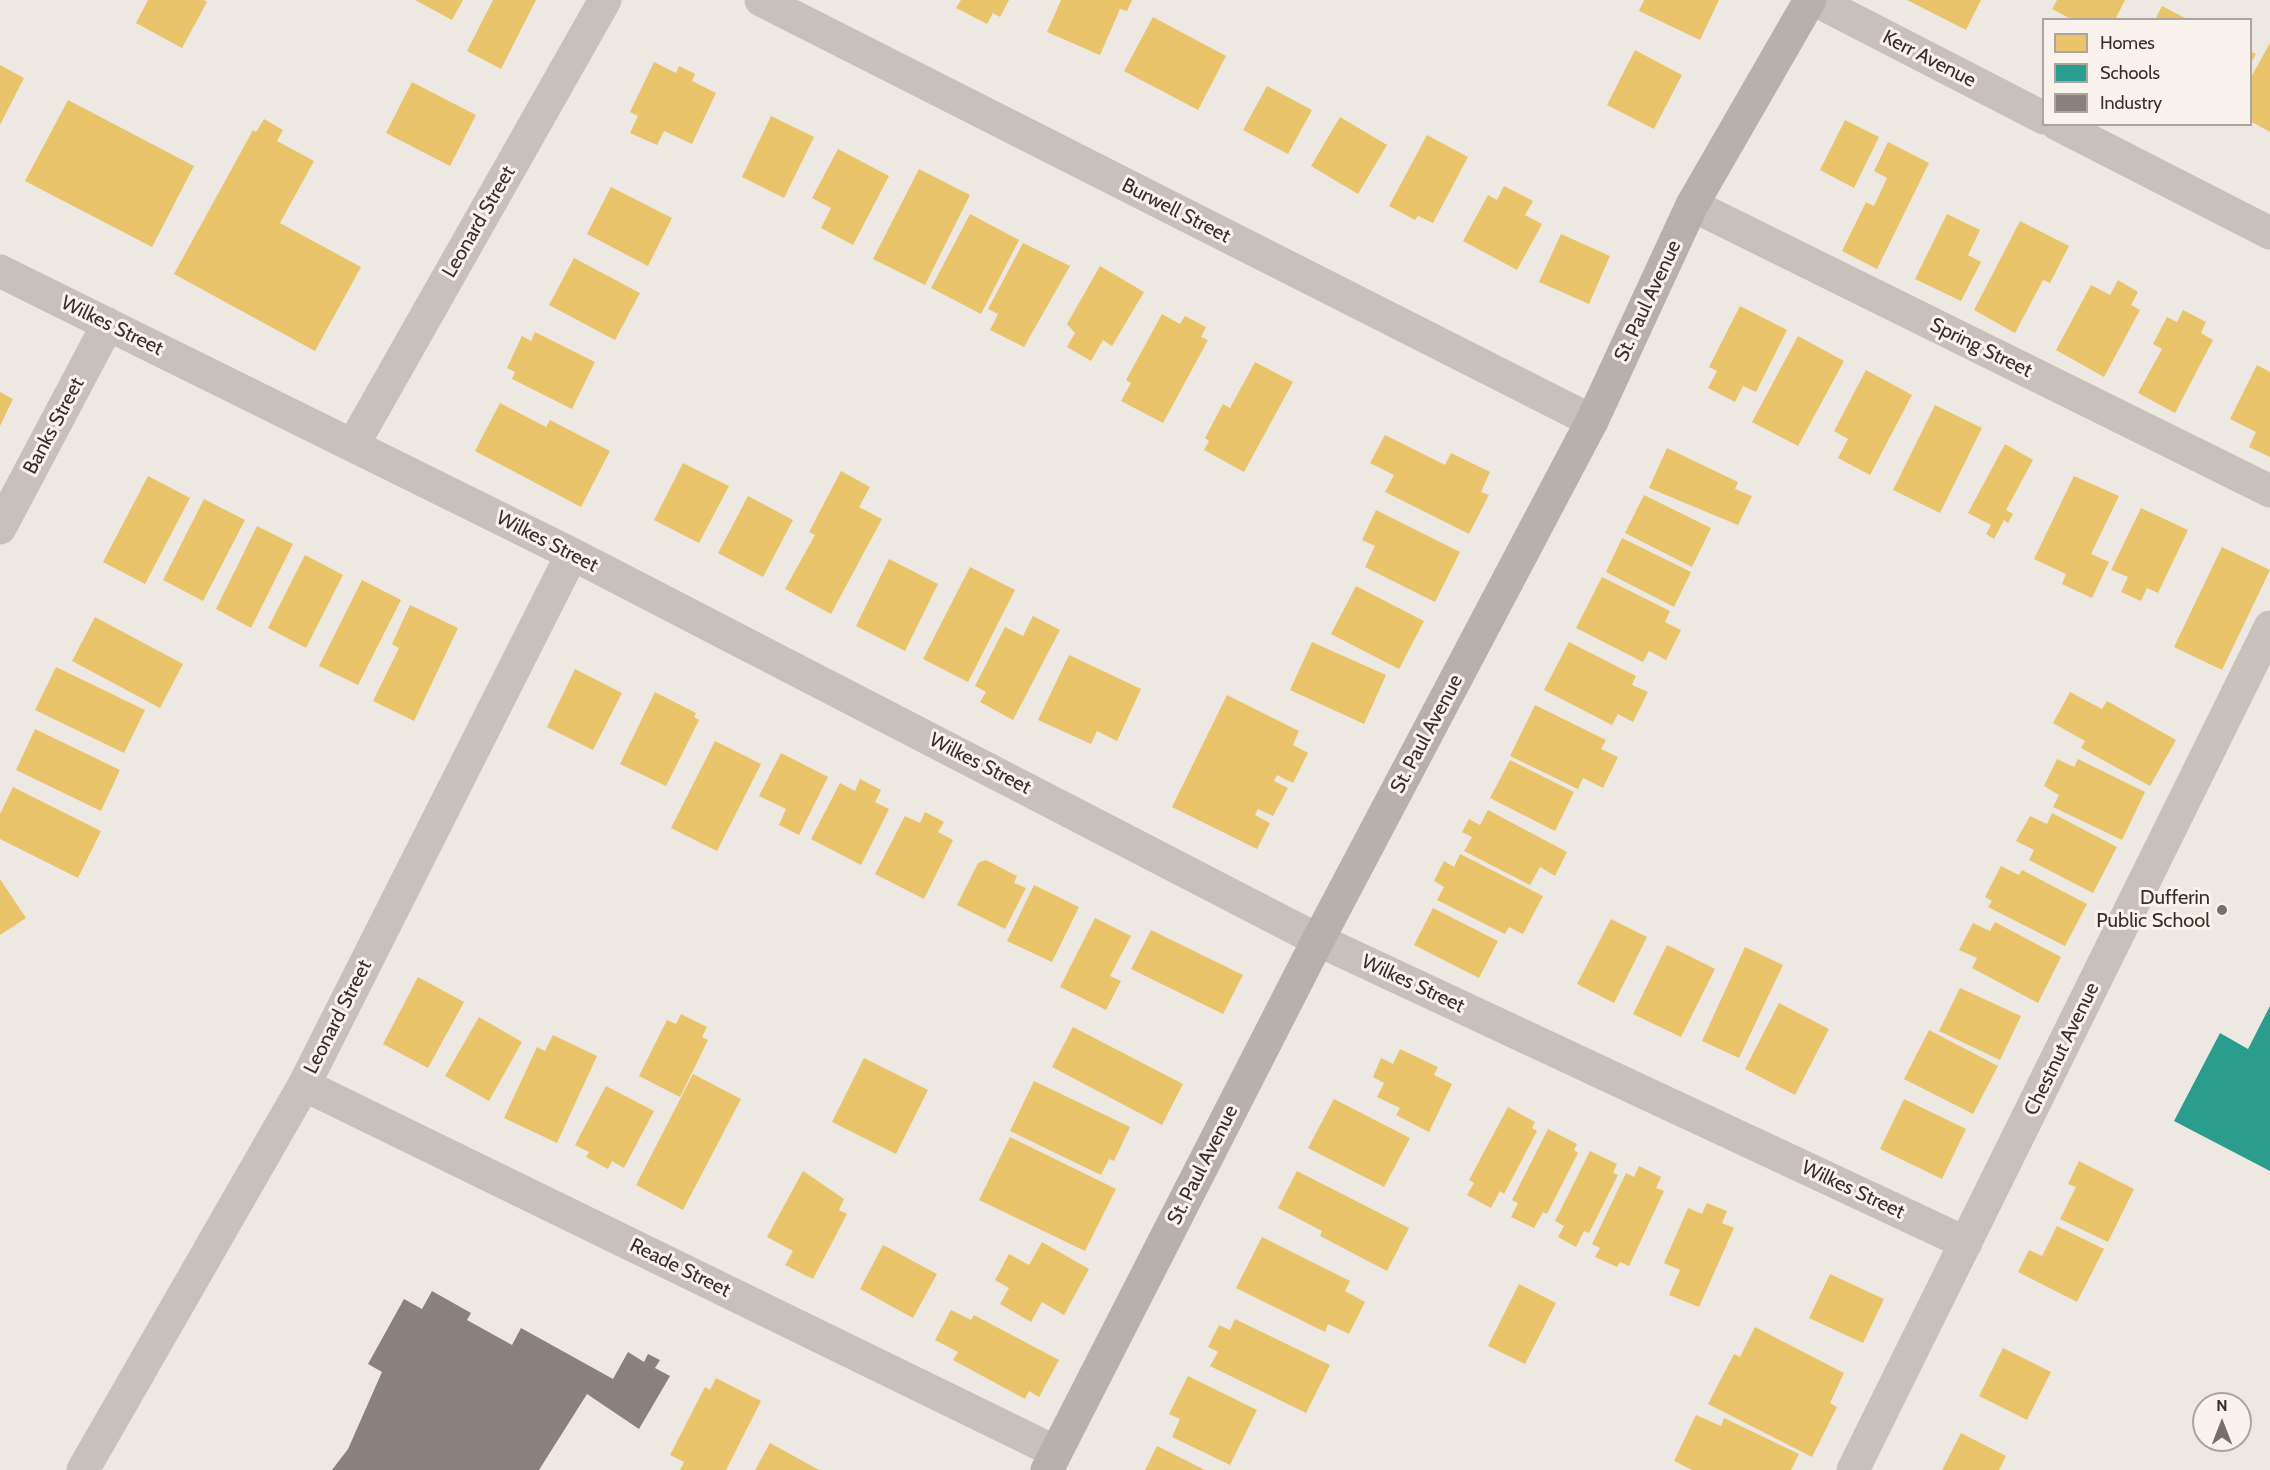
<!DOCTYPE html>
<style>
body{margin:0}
#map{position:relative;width:2270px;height:1470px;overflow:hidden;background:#eee8e3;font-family:Cabin,sans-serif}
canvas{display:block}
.legend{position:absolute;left:2042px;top:18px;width:210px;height:108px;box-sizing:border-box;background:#faf2ec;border:2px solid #aca49e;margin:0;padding:8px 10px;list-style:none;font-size:18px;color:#382e2a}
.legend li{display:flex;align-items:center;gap:12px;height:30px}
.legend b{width:30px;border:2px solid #aca49e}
.north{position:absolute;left:2192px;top:1392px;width:60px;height:60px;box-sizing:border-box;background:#faf2ec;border:2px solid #aca49e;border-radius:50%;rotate:0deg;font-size:16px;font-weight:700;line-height:24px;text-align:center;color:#382e2a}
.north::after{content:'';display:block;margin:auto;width:21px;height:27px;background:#786f6b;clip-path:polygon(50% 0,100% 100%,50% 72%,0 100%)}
</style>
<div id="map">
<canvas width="2270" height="1470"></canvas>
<ul class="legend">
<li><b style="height:16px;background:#e9c46a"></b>Homes</li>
<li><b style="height:16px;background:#2a9d8f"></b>Schools</li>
<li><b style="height:16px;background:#8a817c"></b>Industry</li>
</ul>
<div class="north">N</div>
</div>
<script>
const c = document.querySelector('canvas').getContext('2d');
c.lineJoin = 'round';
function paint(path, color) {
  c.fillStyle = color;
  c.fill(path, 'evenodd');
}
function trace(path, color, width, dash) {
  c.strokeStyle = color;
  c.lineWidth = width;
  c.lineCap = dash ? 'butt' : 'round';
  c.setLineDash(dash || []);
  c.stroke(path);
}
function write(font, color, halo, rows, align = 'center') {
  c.font = font + ' Cabin,sans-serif';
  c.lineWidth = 6;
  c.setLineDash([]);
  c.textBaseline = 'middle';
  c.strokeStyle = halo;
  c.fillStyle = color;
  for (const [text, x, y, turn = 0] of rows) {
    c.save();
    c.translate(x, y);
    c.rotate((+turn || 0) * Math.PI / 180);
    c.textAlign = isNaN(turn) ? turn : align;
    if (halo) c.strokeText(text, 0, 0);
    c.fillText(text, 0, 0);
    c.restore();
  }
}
paint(new Path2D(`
 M 148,0 L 204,0 L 207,2 L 182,48 L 136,23 Z
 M 415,0 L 463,0 L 452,20 Z
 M 493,0 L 536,0 L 501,69 L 467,51 Z
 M 961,0 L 1009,0 L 1000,17 L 993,13 L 987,24 L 956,8 Z
 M 1061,0 L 1132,0 L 1127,11 L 1120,9 L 1100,55 L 1047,32 Z
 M 1644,0 L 1719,0 L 1700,40 L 1639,11 Z
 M 1907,0 L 1981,0 L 1966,30 Z
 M 2057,0 L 2125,0 L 2115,20 L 2073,20 L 2052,9 Z
 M 2162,6 L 2189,20 L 2155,20 Z
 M 1153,17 L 1226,56 L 1198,110 L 1124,71 Z
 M 2270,43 L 2270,132 L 2250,121 L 2250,79 Z
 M 1635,50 L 1682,75 L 1654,129 L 1607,105 Z
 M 2250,51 L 2256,54 L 2250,65 Z
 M 654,62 L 676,73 L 679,66 L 695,74 L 692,81 L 716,93 L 692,144 L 664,131 L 657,145 L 630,133 L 638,116 L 630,112 Z
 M 0,65 L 24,78 L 0,125 Z
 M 412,82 L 476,115 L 450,166 L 386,133 Z
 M 1267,86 L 1312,110 L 1288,154 L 1243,130 Z
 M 68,100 L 194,166 L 152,247 L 25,181 Z
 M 771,116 L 814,137 L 784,198 L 742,177 Z
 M 1340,117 L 1387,145 L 1358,194 L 1311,166 Z
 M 264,119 L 283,130 L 277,141 L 314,161 L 280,223 L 361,267 L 315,351 L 174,274 L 253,130 L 256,132 Z
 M 1845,120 L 1879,137 L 1854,188 L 1820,170 Z
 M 1427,135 L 1468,157 L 1433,223 L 1418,216 L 1415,220 L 1389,206 Z
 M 1888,142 L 1929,163 L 1877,269 L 1842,251 L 1866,202 L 1874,206 L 1887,178 L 1874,171 Z
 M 838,149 L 889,176 L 853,245 L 821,228 L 831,208 L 812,198 Z
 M 919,169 L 970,195 L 925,285 L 873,259 Z
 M 1504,186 L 1533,201 L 1525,215 L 1542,224 L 1517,270 L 1463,241 L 1488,195 L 1497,200 Z
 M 611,187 L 672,218 L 648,266 L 587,234 Z
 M 970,214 L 1019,240 L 981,314 L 931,288 Z
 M 1947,214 L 1980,230 L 1968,255 L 1981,262 L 1961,301 L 1915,279 Z
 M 2020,221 L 2069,246 L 2050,283 L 2043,280 L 2015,333 L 1974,310 Z
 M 1561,234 L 1610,256 L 1589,304 L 1539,282 Z
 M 1023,243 L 1070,266 L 1024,347 L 990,330 L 998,314 L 988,309 Z
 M 574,258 L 640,293 L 615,340 L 549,305 Z
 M 1100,266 L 1144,292 L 1112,346 L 1103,340 L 1091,361 L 1067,347 L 1075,333 L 1067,324 Z
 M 2118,280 L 2138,292 L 2131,305 L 2140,310 L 2104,377 L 2056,350 L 2091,285 L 2110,295 Z
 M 1740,306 L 1787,330 L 1756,392 L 1743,386 L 1735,402 L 1708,388 L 1717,371 L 1709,367 Z
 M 2183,310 L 2206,322 L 2201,333 L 2213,340 L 2175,413 L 2138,393 L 2162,349 L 2153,344 L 2167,317 L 2177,322 Z
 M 1162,314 L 1180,324 L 1185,316 L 1206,327 L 1201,337 L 1208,340 L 1163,423 L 1121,401 L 1131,383 L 1126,380 Z
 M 535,332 L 595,362 L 572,409 L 512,379 L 515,372 L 507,368 L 522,336 L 531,341 Z
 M 1798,336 L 1844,361 L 1798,446 L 1752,422 Z
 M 1255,362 L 1293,382 L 1244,472 L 1204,450 L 1209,441 L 1205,438 L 1223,404 L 1230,408 Z
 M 2257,365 L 2270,372 L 2270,457 L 2249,447 L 2256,432 L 2230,419 Z
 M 1866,370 L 1912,395 L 1870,475 L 1838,458 L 1848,439 L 1834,431 Z
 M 0,392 L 13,399 L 0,426 Z
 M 500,403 L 546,427 L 550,420 L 610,451 L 581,507 L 475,451 Z
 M 1935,405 L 1982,428 L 1940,513 L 1893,490 Z
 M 1385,435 L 1445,465 L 1451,453 L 1490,472 L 1481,492 L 1489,495 L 1469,534 L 1385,492 L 1394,475 L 1370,463 Z
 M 2005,444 L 2033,460 L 2006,510 L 2013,514 L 2008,523 L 2004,520 L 1994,539 L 1986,534 L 1991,525 L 1968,513 Z
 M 1667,448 L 1738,482 L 1735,489 L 1752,496 L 1738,525 L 1649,488 Z
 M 683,463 L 729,486 L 699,543 L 654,520 Z
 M 841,471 L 870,487 L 859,507 L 882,519 L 831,614 L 785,589 L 815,535 L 809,532 Z
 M 148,476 L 190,498 L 145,584 L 103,562 Z
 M 2074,476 L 2119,496 L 2091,554 L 2109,562 L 2092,598 L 2062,584 L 2066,574 L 2034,559 Z
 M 1644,495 L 1711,528 L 1692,567 L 1625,533 Z
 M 748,496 L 793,520 L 763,577 L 718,553 Z
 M 204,499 L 245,520 L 203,601 L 163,580 Z
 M 2141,508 L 2188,530 L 2158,593 L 2147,588 L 2141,601 L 2121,592 L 2128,577 L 2111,570 Z
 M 1376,510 L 1460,552 L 1435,602 L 1365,567 L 1375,546 L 1362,540 Z
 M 257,526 L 293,544 L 251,628 L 216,609 Z
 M 1622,538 L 1691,572 L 1674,607 L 1606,572 Z
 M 2222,547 L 2270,570 L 2222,670 L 2174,647 Z
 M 305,555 L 343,575 L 306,648 L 268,628 Z
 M 889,559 L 938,584 L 905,651 L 856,626 Z
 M 970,567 L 1015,590 L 968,682 L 923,659 Z
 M 1602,577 L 1670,611 L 1665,622 L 1681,630 L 1666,660 L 1649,651 L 1643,662 L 1576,628 Z
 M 362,580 L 401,600 L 358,685 L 319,666 Z
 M 1356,586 L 1424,621 L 1399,669 L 1331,634 Z
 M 410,605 L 458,628 L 414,721 L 373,701 L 399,648 L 392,644 Z
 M 1033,616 L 1060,630 L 1013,720 L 980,702 L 986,692 L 975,686 L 1005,627 L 1023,636 Z
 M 95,617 L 183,664 L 160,708 L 72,661 Z
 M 1312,642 L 1386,675 L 1364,724 L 1290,690 Z
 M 1569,642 L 1636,676 L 1632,685 L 1648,692 L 1633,722 L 1618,714 L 1612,725 L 1544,690 Z
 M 1069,655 L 1141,689 L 1117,741 L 1097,731 L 1091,744 L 1038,720 Z
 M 56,667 L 145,710 L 124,753 L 35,710 Z
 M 575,669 L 622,693 L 593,750 L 547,727 Z
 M 655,692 L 696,713 L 694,717 L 699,720 L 666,786 L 620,764 Z
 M 2070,692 L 2102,709 L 2107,701 L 2176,740 L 2150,786 L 2081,748 L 2085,741 L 2053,723 Z
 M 1227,695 L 1299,731 L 1293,745 L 1308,753 L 1293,783 L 1277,775 L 1274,781 L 1288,788 L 1273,816 L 1258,809 L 1255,815 L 1270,823 L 1257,849 L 1172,807 Z
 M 1535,705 L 1606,740 L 1601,749 L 1618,757 L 1603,788 L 1583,778 L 1578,789 L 1510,756 Z
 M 35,729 L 120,770 L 101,811 L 16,770 Z
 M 715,741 L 761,764 L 717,851 L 671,828 Z
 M 781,753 L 828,777 L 799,835 L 779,825 L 786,809 L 759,796 Z
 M 2057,759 L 2074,767 L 2078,759 L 2145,792 L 2122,840 L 2053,807 L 2059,795 L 2044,786 Z
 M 1510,760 L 1574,792 L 1555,831 L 1490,798 Z
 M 860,779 L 881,790 L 875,802 L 889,809 L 861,865 L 811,839 L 840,783 L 855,791 Z
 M 13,787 L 101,831 L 78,878 L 0,839 L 0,814 Z
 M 1488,810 L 1567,852 L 1555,876 L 1540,867 L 1530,885 L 1464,851 L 1472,837 L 1462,832 L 1469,819 L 1480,825 Z
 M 925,812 L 944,822 L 938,832 L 953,840 L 924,899 L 875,874 L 905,816 L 920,823 Z
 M 2052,813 L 2117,847 L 2093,893 L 2029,860 L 2034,850 L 2016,841 L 2030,816 L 2047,824 Z
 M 1460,854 L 1543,896 L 1523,934 L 1509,927 L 1505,934 L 1437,900 L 1444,887 L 1434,881 L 1444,861 L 1454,867 Z
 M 986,860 L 1017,876 L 1014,883 L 1026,888 L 1005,929 L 957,905 L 978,863 Z
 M 2001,866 L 2019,875 L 2022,870 L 2087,904 L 2065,946 L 1988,907 L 1992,901 L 1985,897 Z
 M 0,879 L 26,918 L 0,935 Z
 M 1034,885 L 1079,907 L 1052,962 L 1007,941 Z
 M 1433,908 L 1498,941 L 1479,978 L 1414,945 Z
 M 1095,918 L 1131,936 L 1110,976 L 1121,981 L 1106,1010 L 1060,987 Z
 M 1611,919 L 1647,937 L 1614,1003 L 1577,984 Z
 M 1995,922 L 2061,957 L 2038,1003 L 1972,968 L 1977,958 L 1959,950 L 1973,923 L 1990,931 Z
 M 1151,930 L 1243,975 L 1223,1014 L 1131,969 Z
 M 1667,945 L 1715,969 L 1681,1037 L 1633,1014 Z
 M 1745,947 L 1783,965 L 1739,1058 L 1702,1041 Z
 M 418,977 L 464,1002 L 428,1068 L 383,1044 Z
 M 1960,988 L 2021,1016 L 2000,1060 L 1939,1031 Z
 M 1779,1003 L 1829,1029 L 1795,1095 L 1745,1069 Z
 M 681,1014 L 707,1027 L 702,1037 L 708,1040 L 680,1097 L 639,1076 L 667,1020 L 676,1024 Z
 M 479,1017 L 522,1042 L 489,1101 L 445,1076 Z
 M 1073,1027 L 1183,1084 L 1162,1125 L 1052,1067 Z
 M 1929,1030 L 1998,1066 L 1973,1114 L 1904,1079 Z
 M 553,1035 L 597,1056 L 557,1143 L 504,1118 L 537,1047 L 545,1051 Z
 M 1400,1049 L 1438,1067 L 1434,1075 L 1452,1084 L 1429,1132 L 1396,1115 L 1400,1108 L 1377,1097 L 1384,1083 L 1373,1077 L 1381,1058 L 1393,1064 Z
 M 864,1058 L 928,1090 L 896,1154 L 832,1122 Z
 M 693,1074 L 741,1099 L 683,1210 L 636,1185 Z
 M 1034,1081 L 1130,1127 L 1114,1161 L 1109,1159 L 1101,1175 L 1010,1131 Z
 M 606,1086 L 654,1111 L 624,1168 L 612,1161 L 608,1169 L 586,1157 L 589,1152 L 575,1145 Z
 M 1334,1099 L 1410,1138 L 1384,1187 L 1308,1148 Z
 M 1904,1099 L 1966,1129 L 1942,1179 L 1880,1149 Z
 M 1508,1107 L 1535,1122 L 1532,1128 L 1537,1131 L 1504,1194 L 1500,1191 L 1491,1208 L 1467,1195 L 1474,1183 L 1469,1180 Z
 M 1548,1129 L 1577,1144 L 1574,1150 L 1578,1153 L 1547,1214 L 1543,1212 L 1534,1228 L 1511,1217 L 1518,1203 L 1512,1200 Z
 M 1010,1137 L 1116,1189 L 1085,1251 L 979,1200 Z
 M 1590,1151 L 1617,1164 L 1613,1173 L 1618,1175 L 1589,1233 L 1584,1231 L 1576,1247 L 1558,1237 L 1564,1226 L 1555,1221 Z
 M 2079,1161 L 2134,1189 L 2108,1242 L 2060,1219 L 2076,1187 L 2068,1184 Z
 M 1639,1166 L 1661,1177 L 1656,1188 L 1664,1191 L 1629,1266 L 1620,1262 L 1617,1267 L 1595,1257 L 1600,1248 L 1592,1244 L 1626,1173 L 1634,1177 Z
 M 803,1171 L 844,1199 L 839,1210 L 847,1214 L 813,1279 L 785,1265 L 793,1251 L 767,1237 Z
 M 1297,1171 L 1409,1228 L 1387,1271 L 1320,1236 L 1322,1231 L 1278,1208 Z
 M 1707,1203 L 1727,1211 L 1722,1223 L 1734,1228 L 1699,1307 L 1669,1295 L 1680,1270 L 1664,1263 L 1688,1208 L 1702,1214 Z
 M 2057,1226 L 2104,1249 L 2077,1302 L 2018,1272 L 2029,1250 L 2042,1256 Z
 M 1262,1237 L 1350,1281 L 1345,1291 L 1365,1302 L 1349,1334 L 1328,1324 L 1325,1332 L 1236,1288 Z
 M 1042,1242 L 1089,1269 L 1064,1315 L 1042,1302 L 1031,1322 L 1000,1304 L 1009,1288 L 995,1280 L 1009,1254 L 1029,1265 Z
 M 883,1245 L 937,1274 L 913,1318 L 860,1289 Z
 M 1830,1274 L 1884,1299 L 1863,1343 L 1809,1318 Z
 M 1519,1284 L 1556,1303 L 1525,1364 L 1488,1346 Z
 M 951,1310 L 971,1320 L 974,1315 L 1059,1360 L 1039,1397 L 1029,1391 L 1025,1399 L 953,1360 L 958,1352 L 935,1340 Z
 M 1235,1319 L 1330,1365 L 1306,1413 L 1210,1366 L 1218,1352 L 1208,1347 L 1219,1325 L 1230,1330 Z
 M 1755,1327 L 1844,1373 L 1830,1403 L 1837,1407 L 1812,1457 L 1708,1404 L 1734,1354 L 1740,1357 Z
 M 2003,1348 L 2051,1372 L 2027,1420 L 1979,1396 Z
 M 1188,1376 L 1257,1410 L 1230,1465 L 1172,1437 L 1180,1419 L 1169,1414 Z
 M 716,1378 L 761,1401 L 726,1470 L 680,1470 L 684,1462 L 670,1455 L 705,1387 L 710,1390 Z
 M 1696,1415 L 1721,1426 L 1724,1418 L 1799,1454 L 1791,1470 L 1692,1470 L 1674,1461 Z
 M 1961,1433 L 2006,1456 L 1999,1470 L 1942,1470 Z
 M 770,1443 L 819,1470 L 755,1470 Z
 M 1157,1446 L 1205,1470 L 1145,1470 Z`), '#e9c46a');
paint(new Path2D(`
 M 2270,1006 L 2270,1171 L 2174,1121 L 2220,1033 L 2248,1049 Z`), '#2a9d8f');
paint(new Path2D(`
 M 432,1291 L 471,1313 L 467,1320 L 512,1345 L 521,1328 L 613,1379 L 628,1352 L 644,1362 L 648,1354 L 660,1360 L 655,1368 L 670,1376 L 639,1429 L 587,1394 L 539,1470 L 332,1470 L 348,1449 L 382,1372 L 368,1364 L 404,1299 L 422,1309 Z`), '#8a817c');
trace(new Path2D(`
 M 761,0 L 1592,421
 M 1815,0 L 2044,118
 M 2057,124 L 2270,233
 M 1692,205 L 2270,491
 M 0,271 L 572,554 L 1318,940 L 1966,1243
 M 353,445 L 605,0
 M 0,528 L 108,324
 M 304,1085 L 1056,1452
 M 83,1470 L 304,1085 L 572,554
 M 1853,1470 L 2270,627`), '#c7c0bc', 33);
trace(new Path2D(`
 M 1047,1470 L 1318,940 L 1592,421 L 1692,205 L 1810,0`), '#b8b0ac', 33);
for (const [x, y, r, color] of [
 [2222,910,6,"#786f6b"]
]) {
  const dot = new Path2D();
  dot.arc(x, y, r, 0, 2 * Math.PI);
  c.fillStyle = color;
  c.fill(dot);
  trace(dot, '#faf2ec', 2);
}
write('20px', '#382e2a', '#faf2ec', [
 ["Kerr Avenue",1929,59,27],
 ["Burwell Street",1176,211,27],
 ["Leonard Street",479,222,-60],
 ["St. Paul Avenue",1648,301,-65],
 ["Wilkes Street",112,326,26],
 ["Spring Street",1981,348,26],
 ["Banks Street",54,426,-62],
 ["Wilkes Street",547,542,27],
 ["St. Paul Avenue",1427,734,-62],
 ["Wilkes Street",980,764,27],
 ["Wilkes Street",1413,984,25],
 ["Leonard Street",338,1017,-63],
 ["Chestnut Avenue",2062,1049,-64],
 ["St. Paul Avenue",1203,1165,-63],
 ["Wilkes Street",1853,1190,25],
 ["Reade Street",680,1268,26]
]);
write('20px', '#382e2a', '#faf2ec', [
 ["Dufferin",2210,898],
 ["Public School",2210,921]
], 'right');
</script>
